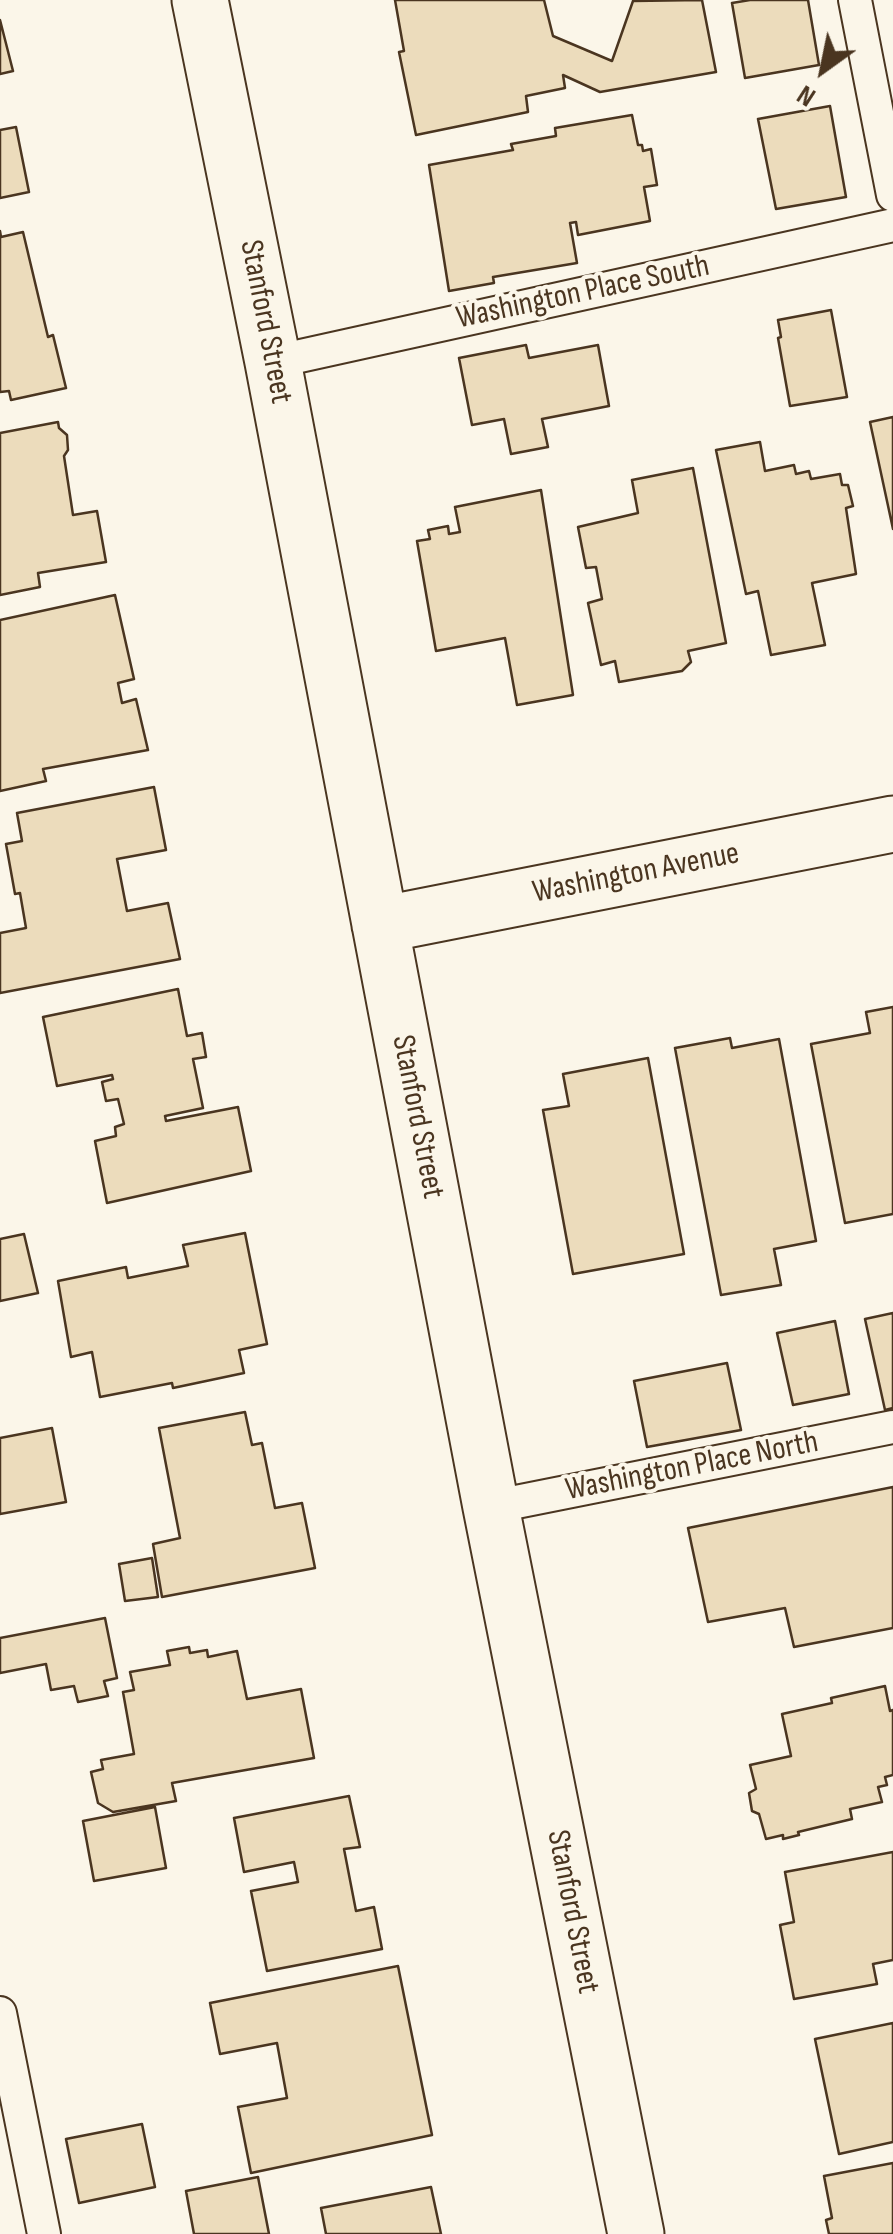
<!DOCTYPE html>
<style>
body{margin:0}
#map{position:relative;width:893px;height:2234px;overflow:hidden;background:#fbf6e9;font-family:"Sofia Sans Condensed",sans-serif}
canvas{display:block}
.north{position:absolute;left:773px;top:20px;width:100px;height:100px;-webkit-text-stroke:8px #fbf6e9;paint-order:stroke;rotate:213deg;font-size:28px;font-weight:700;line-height:40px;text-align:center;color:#4a3520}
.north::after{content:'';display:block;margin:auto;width:35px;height:45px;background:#4a3520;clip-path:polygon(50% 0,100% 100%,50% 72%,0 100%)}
</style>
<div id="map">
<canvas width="893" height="2234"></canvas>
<div class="north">N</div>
</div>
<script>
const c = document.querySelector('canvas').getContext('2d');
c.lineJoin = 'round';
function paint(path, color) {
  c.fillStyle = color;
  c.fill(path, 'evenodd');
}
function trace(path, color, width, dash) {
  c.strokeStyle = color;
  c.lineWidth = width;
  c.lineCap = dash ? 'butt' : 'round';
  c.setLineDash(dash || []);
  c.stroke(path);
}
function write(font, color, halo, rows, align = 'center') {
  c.font = font + ' "Sofia Sans Condensed",sans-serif';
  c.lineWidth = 8;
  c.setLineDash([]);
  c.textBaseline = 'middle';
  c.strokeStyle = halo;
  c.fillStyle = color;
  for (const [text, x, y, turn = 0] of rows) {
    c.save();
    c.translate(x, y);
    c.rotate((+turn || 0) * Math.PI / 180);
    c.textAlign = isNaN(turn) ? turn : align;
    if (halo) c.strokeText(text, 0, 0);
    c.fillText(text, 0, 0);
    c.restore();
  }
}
const building = new Path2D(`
 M 395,0 L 544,0 L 553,36 L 612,61 L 633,1 L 702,0 L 716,72 L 600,92 L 563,75 L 565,88 L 526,96 L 528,112 L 416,135 L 399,52 L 404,51 Z
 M 750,0 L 808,0 L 819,65 L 745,78 L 732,3 Z
 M 0,20 L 13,71 L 0,74 Z
 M 830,106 L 846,197 L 776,209 L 758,119 Z
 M 632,115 L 638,145 L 642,145 L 643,151 L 651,149 L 657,185 L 644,187 L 650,221 L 578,235 L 576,222 L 570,223 L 577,263 L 493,277 L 494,283 L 449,291 L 429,165 L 513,150 L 511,144 L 556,136 L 555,128 Z
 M 16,127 L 29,192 L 0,198 L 0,130 Z
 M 0,231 L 1,237 L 23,232 L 48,337 L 53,335 L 66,388 L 11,400 L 9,391 L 0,392 Z
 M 831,310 L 847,397 L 790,406 L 778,338 L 781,337 L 778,320 Z
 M 526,345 L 529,358 L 598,345 L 609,406 L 542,419 L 548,447 L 511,454 L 504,419 L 472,425 L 459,358 Z
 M 893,417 L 893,529 L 870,422 Z
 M 58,422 L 59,428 L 67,435 L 68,450 L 64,456 L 73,515 L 97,511 L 106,562 L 38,573 L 40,587 L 0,595 L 0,433 Z
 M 760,442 L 765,471 L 794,465 L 796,474 L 809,471 L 811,479 L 840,474 L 842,485 L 848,485 L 853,506 L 846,508 L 856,574 L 812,583 L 825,645 L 771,655 L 758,591 L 746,594 L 716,450 Z
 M 693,468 L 726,643 L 688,651 L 691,662 L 682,671 L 619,682 L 615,661 L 601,665 L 588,603 L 602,599 L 596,567 L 586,568 L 578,527 L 638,513 L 632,480 Z
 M 541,490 L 573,695 L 517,705 L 505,638 L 436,651 L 417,541 L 430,539 L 428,530 L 448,526 L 449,534 L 460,532 L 455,507 Z
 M 115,595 L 134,679 L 118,683 L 122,703 L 136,699 L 148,750 L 43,769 L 46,781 L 0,791 L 0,620 Z
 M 154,787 L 166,850 L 117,859 L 127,911 L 168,903 L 180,959 L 0,993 L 0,933 L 26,928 L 20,893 L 15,894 L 6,844 L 22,841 L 17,813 Z
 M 178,989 L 187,1036 L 202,1033 L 206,1057 L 193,1059 L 203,1108 L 165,1116 L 166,1121 L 238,1107 L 251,1171 L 107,1203 L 95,1141 L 116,1136 L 115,1127 L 124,1124 L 118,1099 L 106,1101 L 102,1082 L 113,1079 L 112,1075 L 57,1086 L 43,1017 Z
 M 893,1007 L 893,1214 L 845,1223 L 811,1044 L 870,1033 L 866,1012 Z
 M 730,1038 L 732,1048 L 779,1039 L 816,1241 L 774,1249 L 781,1285 L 721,1295 L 675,1048 Z
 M 648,1058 L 684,1254 L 573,1274 L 543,1110 L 569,1106 L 563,1074 Z
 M 245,1233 L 267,1344 L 239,1350 L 244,1373 L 173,1388 L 172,1383 L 100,1397 L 92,1352 L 71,1357 L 58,1281 L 126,1267 L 128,1278 L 188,1266 L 183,1245 Z
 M 24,1234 L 38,1293 L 0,1301 L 0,1239 Z
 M 893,1313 L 893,1408 L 885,1410 L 865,1319 Z
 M 835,1321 L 849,1394 L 793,1405 L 777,1333 Z
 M 727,1363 L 741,1430 L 647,1447 L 634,1381 Z
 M 245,1412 L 252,1445 L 262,1443 L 275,1508 L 302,1503 L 315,1568 L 162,1597 L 153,1544 L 180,1538 L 159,1428 Z
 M 52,1428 L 66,1502 L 0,1514 L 0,1438 Z
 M 893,1487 L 893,1628 L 794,1647 L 785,1608 L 708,1622 L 688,1528 Z
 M 152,1558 L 158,1597 L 125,1601 L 119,1564 Z
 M 105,1618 L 117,1678 L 104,1681 L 108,1696 L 78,1702 L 74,1686 L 51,1690 L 46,1664 L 0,1673 L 0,1638 Z
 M 189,1647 L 190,1653 L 207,1650 L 208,1657 L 237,1651 L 247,1699 L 301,1689 L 314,1758 L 172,1783 L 176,1801 L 113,1812 L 98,1803 L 91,1772 L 103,1769 L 101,1760 L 134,1754 L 123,1692 L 134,1690 L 130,1672 L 170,1665 L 167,1651 Z
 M 885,1686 L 890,1711 L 893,1710 L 893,1775 L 885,1777 L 887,1785 L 878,1787 L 882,1802 L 850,1809 L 852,1819 L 798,1832 L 799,1835 L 783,1839 L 783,1835 L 766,1839 L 759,1814 L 752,1811 L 749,1793 L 756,1789 L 750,1765 L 791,1756 L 782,1714 L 832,1703 L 831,1698 Z
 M 349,1796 L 360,1847 L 344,1849 L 356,1911 L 374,1907 L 382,1949 L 267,1971 L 251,1891 L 298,1882 L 294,1862 L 244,1872 L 234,1818 Z
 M 155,1807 L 166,1868 L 94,1881 L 83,1821 Z
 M 893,1852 L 893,1960 L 873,1964 L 877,1984 L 794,1999 L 780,1925 L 794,1922 L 785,1872 Z
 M 398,1966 L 432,2135 L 251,2173 L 238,2107 L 287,2098 L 277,2043 L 220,2054 L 210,2003 Z
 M 893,2023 L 893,2142 L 839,2154 L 815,2039 Z
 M 142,2124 L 155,2187 L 79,2203 L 66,2139 Z
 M 893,2163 L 893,2234 L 829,2234 L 826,2220 L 832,2218 L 824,2176 Z
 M 258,2177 L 269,2234 L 194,2234 L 186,2191 Z
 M 431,2187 L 441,2234 L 326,2234 L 321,2208 Z`);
paint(building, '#ecdcbc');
trace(building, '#4a3520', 2.5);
const lane = new Path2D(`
 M 855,0 L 893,195
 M 273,362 L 893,225
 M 491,1507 L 893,1427
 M 0,2013 L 44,2234`);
const street = new Path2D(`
 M 200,0 L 273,362 L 491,1507 L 636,2234
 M 380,925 L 893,824`);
trace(lane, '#4a3520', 36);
trace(street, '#4a3520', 59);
trace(lane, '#fbf6e9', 32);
trace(street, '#fbf6e9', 55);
write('32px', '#4a3520', '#fbf6e9', [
 ["Washington Place South",583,293,-12],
 ["Stanford Street",265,322,79],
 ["Washington Avenue",636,874,-11],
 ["Stanford Street",417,1117,79],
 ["Washington Place North",692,1467,-11],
 ["Stanford Street",572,1912,79]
]);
</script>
